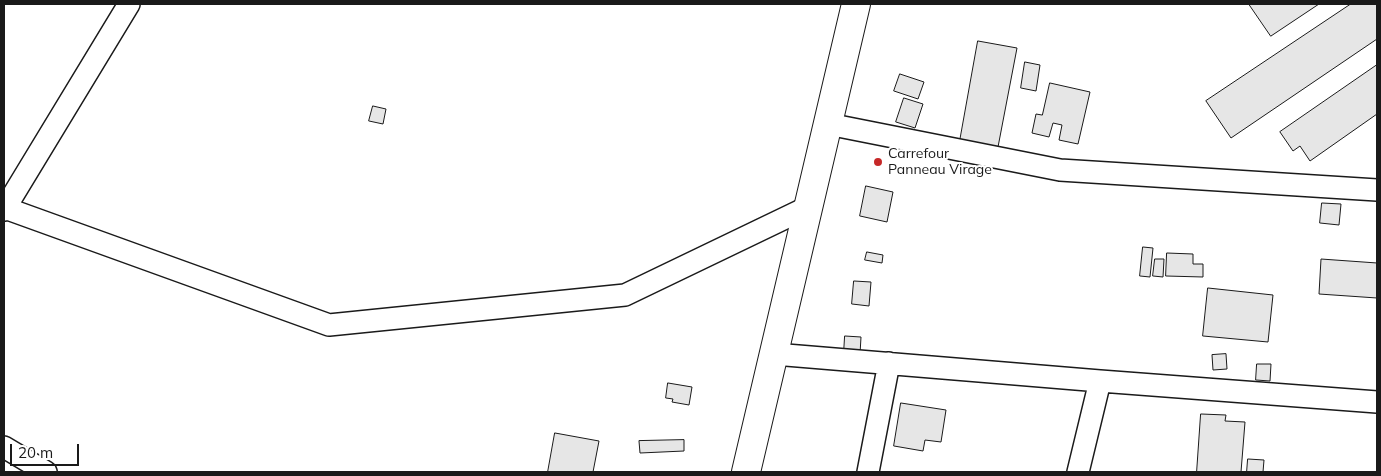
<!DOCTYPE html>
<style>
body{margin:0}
#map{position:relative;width:1381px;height:476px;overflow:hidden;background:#fff;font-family:Mulish,sans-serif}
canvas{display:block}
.frame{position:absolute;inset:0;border:5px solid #1a1a1a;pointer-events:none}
.scale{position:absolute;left:10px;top:444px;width:69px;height:22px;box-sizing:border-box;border:2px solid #1a1a1a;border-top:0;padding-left:6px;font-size:15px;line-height:18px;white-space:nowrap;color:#1a1a1a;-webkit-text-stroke:4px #fff;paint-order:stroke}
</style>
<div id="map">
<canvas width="1381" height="476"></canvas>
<div class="frame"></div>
<div class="scale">20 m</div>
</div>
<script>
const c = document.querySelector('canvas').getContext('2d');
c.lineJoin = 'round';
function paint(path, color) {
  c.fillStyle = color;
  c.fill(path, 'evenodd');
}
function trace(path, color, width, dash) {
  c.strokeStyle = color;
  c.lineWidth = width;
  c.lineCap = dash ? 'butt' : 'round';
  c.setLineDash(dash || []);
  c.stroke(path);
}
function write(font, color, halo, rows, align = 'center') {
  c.font = font + ' Mulish,sans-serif';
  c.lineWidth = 4;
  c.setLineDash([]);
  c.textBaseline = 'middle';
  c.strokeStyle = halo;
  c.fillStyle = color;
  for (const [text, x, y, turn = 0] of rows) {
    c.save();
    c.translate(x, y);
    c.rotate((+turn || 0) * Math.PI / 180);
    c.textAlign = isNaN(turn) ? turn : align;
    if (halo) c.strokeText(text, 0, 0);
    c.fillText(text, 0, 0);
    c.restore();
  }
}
const building = new Path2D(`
 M 1249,4 L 1319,4 L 1271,36 Z
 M 1351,4 L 1377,4 L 1377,39 L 1231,138 L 1206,101 Z
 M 978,41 L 1017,48 L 998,147 L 960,141 Z
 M 1025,62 L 1040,65 L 1036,91 L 1021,88 Z
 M 1377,65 L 1377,114 L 1310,161 L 1300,146 L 1293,151 L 1280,132 Z
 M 900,74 L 924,82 L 918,99 L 894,91 Z
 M 1050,83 L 1090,92 L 1078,144 L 1059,140 L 1062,125 L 1053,123 L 1049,137 L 1032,133 L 1036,114 L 1042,115 Z
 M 904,98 L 923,104 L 915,128 L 896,122 Z
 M 373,106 L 386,109 L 383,124 L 369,121 Z
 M 866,186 L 893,192 L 887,222 L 860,216 Z
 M 1322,203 L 1341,204 L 1339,225 L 1320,223 Z
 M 1143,247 L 1153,248 L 1150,277 L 1140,276 Z
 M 867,252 L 883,255 L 882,263 L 865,260 Z
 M 1167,253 L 1193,254 L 1193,264 L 1203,264 L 1203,277 L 1166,276 Z
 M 1377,256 L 1377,298 L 1319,294 L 1321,259 L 1377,263 Z
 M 1155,259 L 1164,259 L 1163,277 L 1153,276 Z
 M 854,281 L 871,282 L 869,306 L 852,304 Z
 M 1208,288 L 1273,295 L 1268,342 L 1203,336 Z
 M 845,336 L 861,337 L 860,354 L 844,353 Z
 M 1226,354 L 1227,369 L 1213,370 L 1212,355 Z
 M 1257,364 L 1271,364 L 1270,381 L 1256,380 Z
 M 668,383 L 692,387 L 689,405 L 672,402 L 673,399 L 666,398 Z
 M 901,403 L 946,410 L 941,442 L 925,440 L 923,451 L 894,446 Z
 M 1201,414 L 1226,415 L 1225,421 L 1245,422 L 1241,472 L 1197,472 Z
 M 555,433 L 599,441 L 593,472 L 548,472 Z
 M 684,440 L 684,451 L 640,453 L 639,441 Z
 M 1248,459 L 1264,460 L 1263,472 L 1247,472 Z`);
paint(building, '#e6e6e6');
trace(building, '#1a1a1a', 1);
const street = new Path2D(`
 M 828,124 L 1060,170 L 1377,190
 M 5,208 L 329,325 L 625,295 L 808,207
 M 4,210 L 129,4
 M 774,354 L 1100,381 L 1377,402
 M 4,447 L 46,472
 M 868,472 L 889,363
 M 1078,472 L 1100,381`);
const secondary = new Path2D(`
 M 746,472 L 856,4`);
trace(street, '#1a1a1a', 24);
trace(secondary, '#1a1a1a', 30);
trace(street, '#fff', 21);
trace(secondary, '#fff', 28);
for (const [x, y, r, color] of [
 [878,162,5,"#c62828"]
]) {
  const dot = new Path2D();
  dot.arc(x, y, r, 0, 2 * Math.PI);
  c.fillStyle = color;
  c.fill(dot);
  trace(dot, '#fff', 2);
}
write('14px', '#1a1a1a', '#fff', [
 ["Carrefour",888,154],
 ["Panneau Virage",888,170]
], 'left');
</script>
